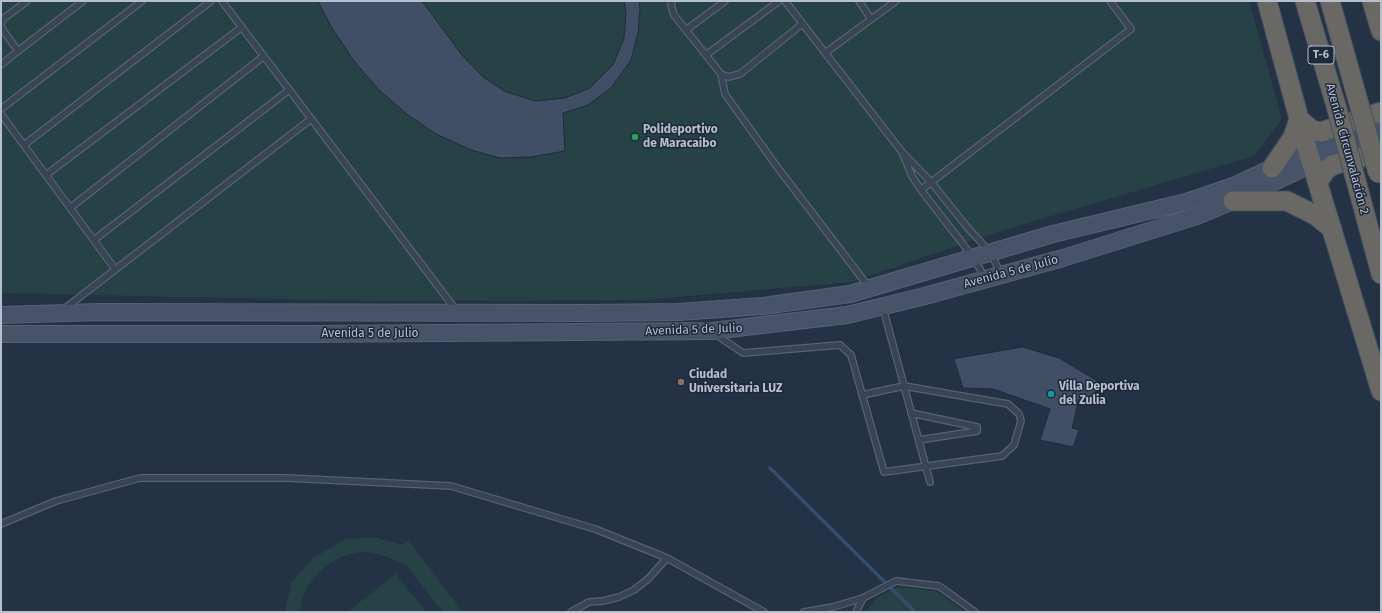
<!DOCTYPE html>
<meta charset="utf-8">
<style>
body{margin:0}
#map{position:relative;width:1382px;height:613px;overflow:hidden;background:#243245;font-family:"Fira Sans",sans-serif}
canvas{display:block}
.frame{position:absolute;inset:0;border:2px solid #b6bfce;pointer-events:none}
</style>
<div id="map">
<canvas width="1382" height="613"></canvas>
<div class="frame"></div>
</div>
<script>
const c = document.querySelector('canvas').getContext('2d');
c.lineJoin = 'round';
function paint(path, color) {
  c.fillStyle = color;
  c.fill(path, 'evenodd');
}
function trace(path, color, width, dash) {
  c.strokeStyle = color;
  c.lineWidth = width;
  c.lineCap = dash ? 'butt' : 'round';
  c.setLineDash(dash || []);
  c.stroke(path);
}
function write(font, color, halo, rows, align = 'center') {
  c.font = font + ' "Fira Sans",sans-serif';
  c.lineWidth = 3;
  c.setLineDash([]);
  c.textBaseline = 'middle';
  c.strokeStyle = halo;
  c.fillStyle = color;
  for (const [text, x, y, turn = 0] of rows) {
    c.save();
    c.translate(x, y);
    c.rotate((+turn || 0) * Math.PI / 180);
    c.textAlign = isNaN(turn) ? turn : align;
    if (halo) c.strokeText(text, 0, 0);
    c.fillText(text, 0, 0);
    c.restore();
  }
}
paint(new Path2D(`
 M 1,1 L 1249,1 L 1282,119 L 1254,156 L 1001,231 L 851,282 L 643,300 L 375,301 L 1,293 Z
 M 375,537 L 402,545 L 409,541 L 463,612 L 443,612 C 434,601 425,589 416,578 C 413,574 410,569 407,566 C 398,560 374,551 363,552 C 333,553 301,582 300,612 L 285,612 L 291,583 L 313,558 L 346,539 Z
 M 396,574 L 426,612 L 347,612 Z
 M 897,587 L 936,591 L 965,612 L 865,612 L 876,599 Z`), '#264246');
trace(new Path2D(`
 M 770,468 L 915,612`), '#364d6e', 3.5);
const building = new Path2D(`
 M 318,1 L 422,1 L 462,55 L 483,77 L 506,92 L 536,101 L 565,98 L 590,88 L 613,65 L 624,38 L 626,14 L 624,1 L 639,1 L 640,8 L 638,33 L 631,60 L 611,88 L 588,105 L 563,113 L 565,151 L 531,157 L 500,158 L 471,150 L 436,134 L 408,115 L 379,90 L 354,61 L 332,28 Z
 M 1023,347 L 1059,358 L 1099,382 L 1091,402 L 1079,399 L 1072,428 L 1079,430 L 1073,447 L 1040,440 L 1050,409 L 993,389 L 963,388 L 954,359 Z`);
paint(building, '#404f65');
trace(building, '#202b3c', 1);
const service = new Path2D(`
 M 222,1 L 456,310
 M 672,1 L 671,5 L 674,15 L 721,74 L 728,77 L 740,74 L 802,24
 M 785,1 L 902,152
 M 859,1 L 871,19
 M 1,24 L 3,19 L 27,1
 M 1,26 L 3,30 L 18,51 L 1,65
 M 686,30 L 725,1
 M 18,51 L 83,1
 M 825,53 L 896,1
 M 706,55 L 779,1
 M 721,74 L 725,94 L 778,168 L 868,286
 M 1,109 L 142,1
 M 1,114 L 115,269
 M 24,145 L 211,1
 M 46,175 L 242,27
 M 921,190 L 1131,29 L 1110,1
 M 70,208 L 264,56
 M 94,240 L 289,90
 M 985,278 L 973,257 L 921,190 L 912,176 L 902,152 L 931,182 L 967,227 L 990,252 L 1001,274
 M 883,308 L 930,482
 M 64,309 L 311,119
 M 715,334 L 743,353 L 840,345 L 851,355 L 884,472 L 1002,456 L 1014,445 L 1021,421 L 1019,414 L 1008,404 L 904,386 L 862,395
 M 911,413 L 977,427 L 977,431 L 919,440
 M 1,524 L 56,501 L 140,478 L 287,478 L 451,486 L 595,529 L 667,558 L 764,612
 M 571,612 L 589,602 L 603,601 L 619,597 L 634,590 L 648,579 L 667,558
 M 804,612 L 833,607 L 863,598 L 896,581 L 939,586 L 975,612
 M 856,612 L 863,598`);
const secondary = new Path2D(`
 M 1,315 L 100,312 L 587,313 L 679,312 L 763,306 L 850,294 L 1053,234 L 1186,202 L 1236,185 L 1272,168 L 1307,148 L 1381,125
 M 1,334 L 308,334 L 712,331 L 847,315 L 921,297 L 1063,258 L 1197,216 L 1233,201 L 1312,164 L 1381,141`);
const trunk = new Path2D(`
 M 1267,1 L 1307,148 L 1381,391
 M 1305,1 L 1337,109
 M 1330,1 L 1359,104
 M 1372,1 L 1381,31
 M 1299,119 L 1312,130 L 1321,132 L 1381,112
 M 1272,168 L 1293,137 L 1299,119
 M 1355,177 L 1381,274
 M 1318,182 L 1326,170 L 1333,165 L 1381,152
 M 1233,201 L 1287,201 L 1315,215 L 1332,229`);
trace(service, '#576272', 8);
trace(secondary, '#576272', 18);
trace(trunk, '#444f5f', 21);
trace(service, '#394454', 5.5);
trace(secondary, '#475368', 16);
trace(trunk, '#696864', 19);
const trunkBridge = new Path2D(`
 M 1359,104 L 1378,173
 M 1337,109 L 1355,177`);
trace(trunkBridge, '#444f5f', 21, []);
trace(trunkBridge, '#696864', 19);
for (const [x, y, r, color] of [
 [635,137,4,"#2e9e5b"],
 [681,382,4,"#8d6e63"],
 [1051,394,4,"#0f9aa8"]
]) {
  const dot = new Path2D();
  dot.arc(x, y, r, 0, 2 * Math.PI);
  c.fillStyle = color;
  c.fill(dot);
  trace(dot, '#1e293a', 1.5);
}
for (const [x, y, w] of [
 [1321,55,26]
]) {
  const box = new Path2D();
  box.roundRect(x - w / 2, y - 9, w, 18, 3);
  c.fillStyle = '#1e293a';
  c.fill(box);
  trace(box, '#b6bfce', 1);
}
write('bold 11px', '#b6bfce', null, [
 ["T-6",1321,55]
]);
write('bold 12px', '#b6bfce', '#1e293a', [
 ["Polideportivo",643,130],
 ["de Maracaibo",643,144],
 ["Ciudad",689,375],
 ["Universitaria LUZ",689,389],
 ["Villa Deportiva",1059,387],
 ["del Zulia",1059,401]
], 'left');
write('12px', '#b6bfce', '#1e293a', [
 ["Avenida Circunvalación 2",1347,149,75],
 ["Avenida 5 de Julio",1011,272,-15],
 ["Avenida 5 de Julio",694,330,-2],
 ["Avenida 5 de Julio",370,334]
]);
</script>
